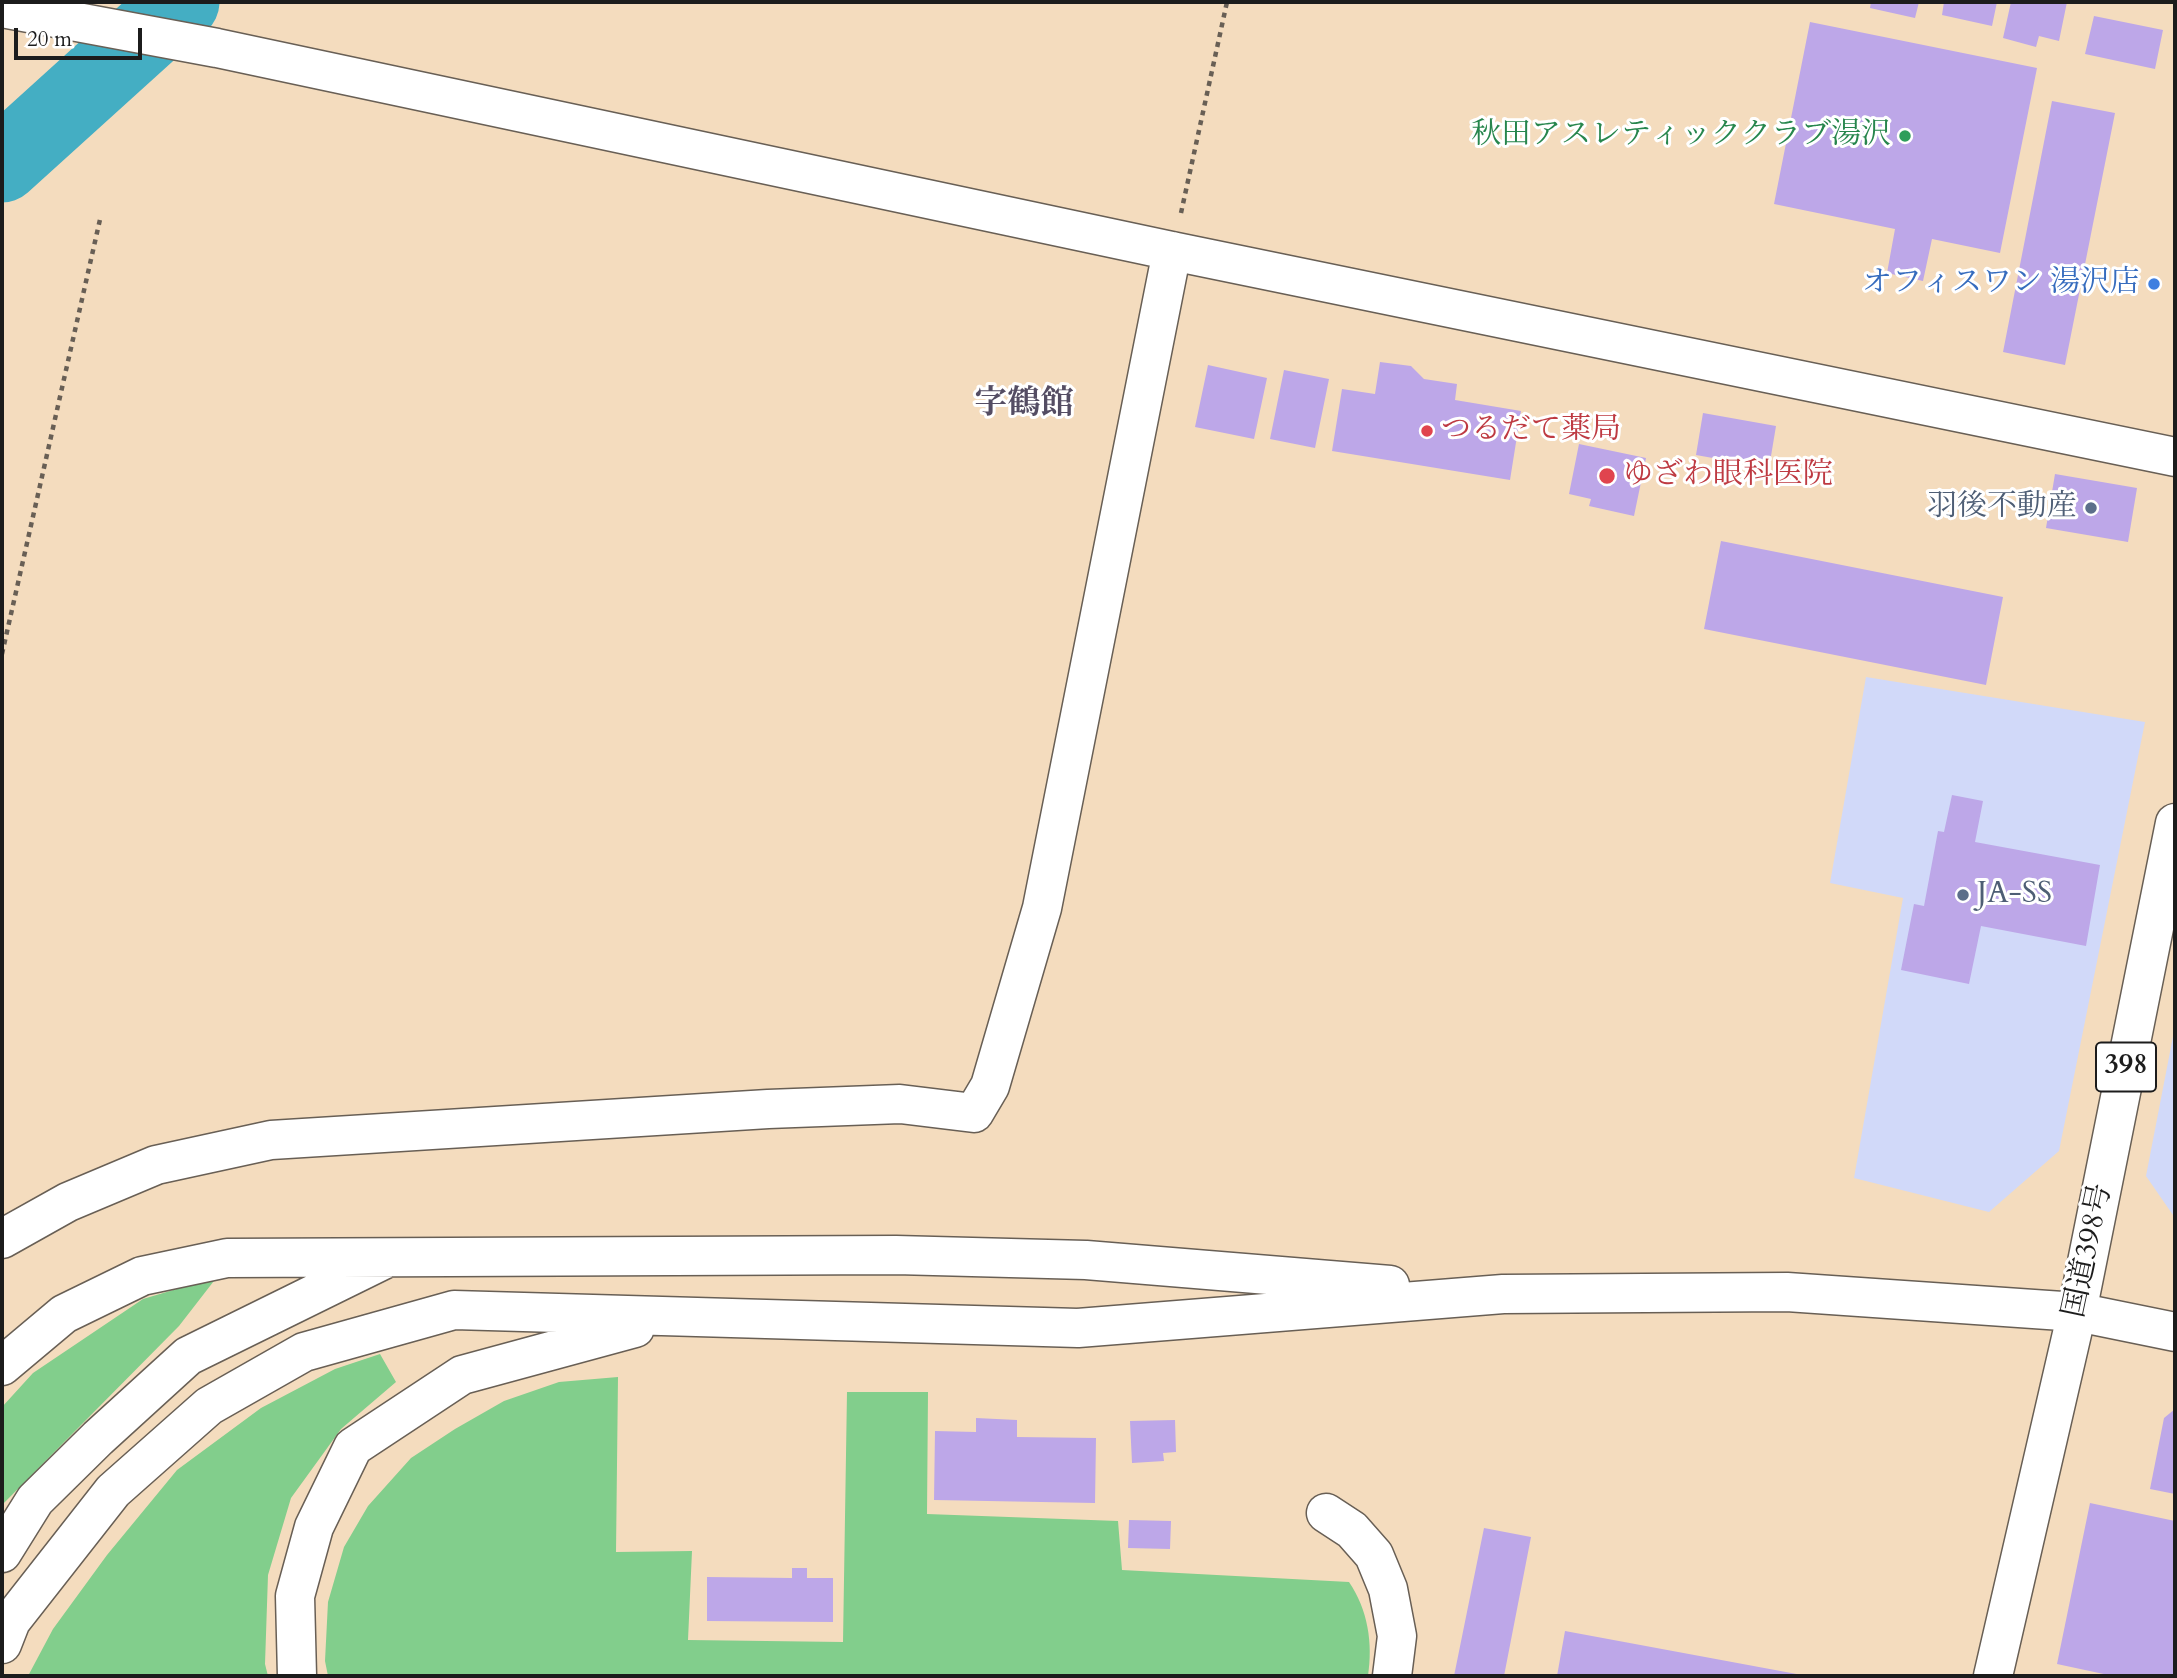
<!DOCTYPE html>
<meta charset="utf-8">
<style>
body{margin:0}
#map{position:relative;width:2177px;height:1678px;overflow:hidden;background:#f4dcbe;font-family:Cardo,serif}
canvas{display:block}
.frame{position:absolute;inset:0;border:4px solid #1c1c1c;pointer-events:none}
.scale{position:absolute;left:14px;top:28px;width:128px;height:32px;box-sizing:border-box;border:4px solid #1c1c1c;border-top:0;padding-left:9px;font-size:21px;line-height:24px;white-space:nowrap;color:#1c1c1c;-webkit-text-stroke:5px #fff;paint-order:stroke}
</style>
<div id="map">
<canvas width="2177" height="1678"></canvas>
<div class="frame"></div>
<div class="scale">20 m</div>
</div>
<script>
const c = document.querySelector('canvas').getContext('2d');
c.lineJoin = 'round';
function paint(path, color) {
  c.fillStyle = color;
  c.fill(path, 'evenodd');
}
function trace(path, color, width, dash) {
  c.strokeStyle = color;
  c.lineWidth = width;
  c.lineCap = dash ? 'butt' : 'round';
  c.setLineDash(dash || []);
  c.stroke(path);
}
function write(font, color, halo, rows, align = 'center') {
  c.font = font + ' Cardo,"Noto Serif JP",serif';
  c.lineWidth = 6;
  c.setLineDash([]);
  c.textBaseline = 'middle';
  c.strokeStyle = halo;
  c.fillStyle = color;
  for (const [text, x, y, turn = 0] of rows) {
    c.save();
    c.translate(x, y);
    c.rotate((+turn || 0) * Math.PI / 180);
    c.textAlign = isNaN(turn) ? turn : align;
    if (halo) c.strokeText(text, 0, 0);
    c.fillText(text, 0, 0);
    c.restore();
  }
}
paint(new Path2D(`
 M 1866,677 L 2145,722 L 2059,1151 L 1989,1212 L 1854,1178 L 1903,898 L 1830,883 Z
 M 2175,1026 L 2175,1218 L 2146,1176 Z`), '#d1d9f9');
paint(new Path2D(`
 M 217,1277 L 179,1326 L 2,1505 L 2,1407 L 33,1373 L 143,1299 Z
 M 380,1354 L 396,1382 L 341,1429 L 291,1498 L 268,1575 L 265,1664 L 268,1676 L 28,1676 L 53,1629 L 107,1555 L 177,1470 L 261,1408 L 335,1369 Z
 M 618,1377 L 616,1552 L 692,1551 L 688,1640 L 843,1642 L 847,1392 L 928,1392 L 927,1514 L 1118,1521 L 1122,1570 L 1349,1582 C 1368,1610 1373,1643 1368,1676 L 328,1676 L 325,1661 L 328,1602 L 344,1547 L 368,1506 L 411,1458 L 455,1429 L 504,1401 L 559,1382 Z`), '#82ce8c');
trace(new Path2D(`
 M 2,164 L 181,2`), '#44aec3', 77);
paint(new Path2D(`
 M 1871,2 L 1919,2 L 1915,18 L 1870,8 Z
 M 1944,2 L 1997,2 L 1992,26 L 1942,15 Z
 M 2011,2 L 2067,2 L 2059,41 L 2039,36 L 2036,47 L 2003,38 Z
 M 2094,16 L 2163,30 L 2155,69 L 2085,54 Z
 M 1810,22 L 2037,68 L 2000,253 L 1932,239 L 1923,281 L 1887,273 L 1895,229 L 1774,204 Z
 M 2052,101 L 2115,113 L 2065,365 L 2003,352 Z
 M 1380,362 L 1411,366 L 1424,379 L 1457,384 L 1455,400 L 1521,411 L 1510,480 L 1332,451 L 1342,389 L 1375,394 Z
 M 1208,365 L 1267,378 L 1254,439 L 1195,427 Z
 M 1284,370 L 1329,379 L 1315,448 L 1270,439 Z
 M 1703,413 L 1776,426 L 1769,468 L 1696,455 Z
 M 1579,444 L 1646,458 L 1634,516 L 1589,506 L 1591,499 L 1569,494 Z
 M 2055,474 L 2137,488 L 2128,542 L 2046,528 Z
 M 1721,541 L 2003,597 L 1986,685 L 1704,629 Z
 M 1952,795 L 1983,801 L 1975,842 L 2100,865 L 2086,946 L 1981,926 L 1969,984 L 1901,970 L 1914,904 L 1924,906 L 1938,831 L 1944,832 Z
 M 2175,1409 L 2175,1494 L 2150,1489 L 2164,1418 Z
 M 976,1418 L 1017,1420 L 1017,1437 L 1096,1438 L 1095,1503 L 934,1500 L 935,1431 L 976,1432 Z
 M 1175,1420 L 1176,1452 L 1163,1453 L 1164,1461 L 1132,1463 L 1130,1421 Z
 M 2090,1503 L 2175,1521 L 2175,1676 L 2113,1676 L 2057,1664 Z
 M 1129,1520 L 1171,1521 L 1170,1549 L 1128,1548 Z
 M 1484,1528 L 1531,1537 L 1504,1676 L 1454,1676 Z
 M 792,1568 L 807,1568 L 807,1578 L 833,1578 L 833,1622 L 707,1621 L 707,1577 L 792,1578 Z
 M 1565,1631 L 1802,1675 L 1802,1676 L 1557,1676 Z`), '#bda7e8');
const minor = new Path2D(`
 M 2,8 L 217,48 L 1172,251 L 2175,457
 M 2,1239 L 68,1202 L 156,1165 L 271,1140 L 768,1109 L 900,1104 L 974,1113 L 990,1086 L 1042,908 L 1172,251
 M 2077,1312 L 2175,1332
 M 1326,1513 L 1352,1530 L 1374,1555 L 1388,1589 L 1397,1636 L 1392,1676`);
const highway = new Path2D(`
 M 2,1366 L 64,1314 L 142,1276 L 227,1258 L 896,1255 L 1086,1260 L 1390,1285
 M 2,1553 L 35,1500 L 98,1438 L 188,1356 L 383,1260
 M 2,1644 L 11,1621 L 113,1491 L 209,1406 L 304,1352 L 454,1310 L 1078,1328 L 1503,1294 L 1787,1292 L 2077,1312
 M 297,1676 L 295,1596 L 314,1527 L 353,1447 L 462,1375 L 635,1328
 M 1993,1676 L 2077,1312 L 2175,823`);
trace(minor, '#685f55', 41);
trace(highway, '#685f55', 41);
trace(new Path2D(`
 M 1181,213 L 1227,2
 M 2,654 L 101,215`), '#685f55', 4.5, [5, 5]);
trace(minor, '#fff', 38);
trace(highway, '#fff', 38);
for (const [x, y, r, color] of [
 [1905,136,7,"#2e9e5b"],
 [2154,284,7,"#3f7fe0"],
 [1427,431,7,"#e0444e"],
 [1607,476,9,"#e0444e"],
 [2091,508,7,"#5c6f8a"],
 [1963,895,7,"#5c6f8a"]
]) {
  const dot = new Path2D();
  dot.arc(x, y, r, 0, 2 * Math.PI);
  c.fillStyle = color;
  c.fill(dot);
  trace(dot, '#fff', 2.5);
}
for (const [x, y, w] of [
 [2126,1067,60]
]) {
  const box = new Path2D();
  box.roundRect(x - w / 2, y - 24.5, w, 49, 5);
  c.fillStyle = '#fff';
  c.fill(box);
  trace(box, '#1c1c1c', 2);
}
write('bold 28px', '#1c1c1c', null, [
 ["398",2126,1067]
]);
write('30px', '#27864d', '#fff', [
 ["秋田アスレティッククラブ湯沢",1891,136]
], 'right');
write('30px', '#366cbe', '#fff', [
 ["オフィスワン 湯沢店",2140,284]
], 'right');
write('30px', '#be3a42', '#fff', [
 ["つるだて薬局",1441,431],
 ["ゆざわ眼科医院",1623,476]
], 'left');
write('30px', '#4e5e75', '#fff', [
 ["羽後不動産",2077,508],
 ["JA-SS",1977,895,"left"]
], 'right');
write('30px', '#1c1c1c', '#fff', [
 ["国道398号",2089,1251,-78]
]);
write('bold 33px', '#544d63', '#fff', [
 ["字鶴館",1024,405]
]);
</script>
